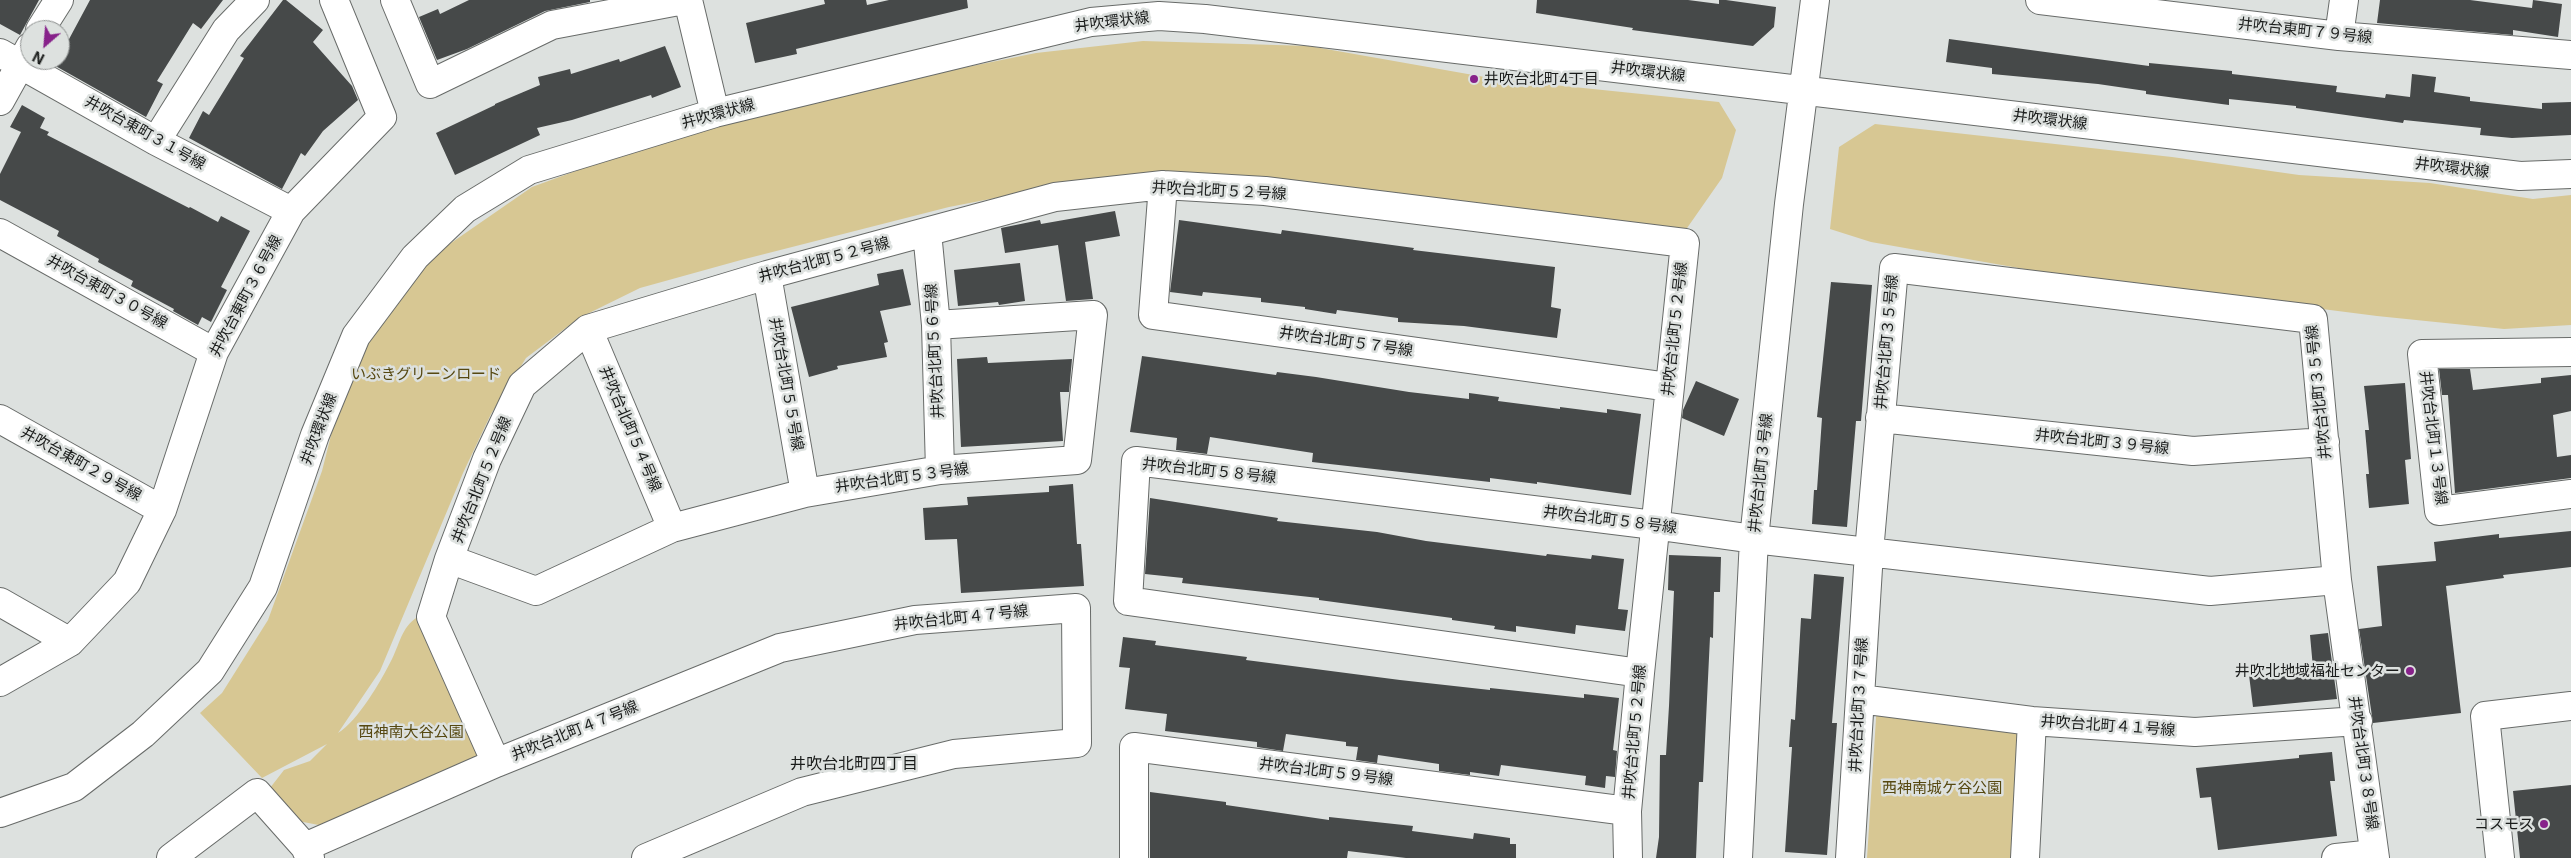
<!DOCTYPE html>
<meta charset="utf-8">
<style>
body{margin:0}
#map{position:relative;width:2571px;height:858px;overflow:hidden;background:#dde1df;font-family:Inter,sans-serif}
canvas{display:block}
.north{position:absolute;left:20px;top:20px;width:50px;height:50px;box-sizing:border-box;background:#dde1df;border:1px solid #8f9291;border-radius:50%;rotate:207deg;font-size:14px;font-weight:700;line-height:20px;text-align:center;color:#1a1c1b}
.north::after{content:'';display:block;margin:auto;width:18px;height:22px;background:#87228a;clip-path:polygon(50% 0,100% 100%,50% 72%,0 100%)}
</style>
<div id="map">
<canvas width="2571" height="858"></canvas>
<div class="north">N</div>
</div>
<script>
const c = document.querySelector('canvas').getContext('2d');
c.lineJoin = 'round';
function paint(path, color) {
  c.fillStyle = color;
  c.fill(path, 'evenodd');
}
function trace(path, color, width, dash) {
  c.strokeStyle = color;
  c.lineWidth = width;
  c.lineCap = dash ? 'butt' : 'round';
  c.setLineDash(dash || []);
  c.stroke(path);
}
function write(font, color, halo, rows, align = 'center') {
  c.font = font + ' Inter,"Noto Sans JP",sans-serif';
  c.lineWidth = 5;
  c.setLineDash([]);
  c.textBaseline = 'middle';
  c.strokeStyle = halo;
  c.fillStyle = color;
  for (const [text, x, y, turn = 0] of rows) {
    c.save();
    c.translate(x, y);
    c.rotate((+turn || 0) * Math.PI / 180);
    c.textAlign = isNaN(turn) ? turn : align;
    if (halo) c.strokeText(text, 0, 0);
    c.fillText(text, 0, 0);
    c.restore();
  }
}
paint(new Path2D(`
 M 1143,41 L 1309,46 L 1496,79 L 1719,102 L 1736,130 L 1722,178 L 1685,231 L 1497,205 L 1356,190 L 1088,180 L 949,207 L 741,260 L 640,288 L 579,318 L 526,358 L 491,414 L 463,473 L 380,671 L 338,733 C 358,721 381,681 392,659 C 401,641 402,625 421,615 L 484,761 L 324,826 L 298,821 L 270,788 L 284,770 L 310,761 L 327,744 L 262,778 L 200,713 L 222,693 L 268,620 L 322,471 L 356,336 L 438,252 L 532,187 L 663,139 L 859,89 L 1036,53 Z
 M 1875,124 L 2172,157 L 2299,175 L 2430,183 L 2533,199 L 2571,195 L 2571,325 L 2504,329 L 2377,316 L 2064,276 L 1871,242 L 1830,229 L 1839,147 Z
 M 1877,703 L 2019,733 L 2014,858 L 1867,858 Z`), '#d7c793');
paint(new Path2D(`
 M 0,0 L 39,0 L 20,35 L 0,24 Z
 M 90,0 L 223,0 L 201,29 L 193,23 L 157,81 L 163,84 L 146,117 L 52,64 L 54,60 L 60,60 L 60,49 L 65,39 L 68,41 Z
 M 283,0 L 286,0 L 323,30 L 313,42 L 352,86 L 358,100 L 323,131 L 305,156 L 301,153 L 282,189 L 189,138 L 203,111 L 209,115 L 244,58 L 240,56 Z
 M 469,0 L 590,0 L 590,2 L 545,11 L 467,49 L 437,60 L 419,17 L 438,9 L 440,14 Z
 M 824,0 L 866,0 L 867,5 L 889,0 L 967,0 L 968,8 L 796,49 L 797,54 L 755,63 L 746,23 L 825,4 Z
 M 1537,0 L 1688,0 L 1719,4 L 1719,0 L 1726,0 L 1776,7 L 1774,27 L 1753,46 L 1632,30 L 1633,28 L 1536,13 Z
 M 2380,0 L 2470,0 L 2532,8 L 2533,0 L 2562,4 L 2558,37 L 2513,30 L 2513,35 L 2377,23 Z
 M 1949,39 L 2149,66 L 2149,63 L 2232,71 L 2232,74 L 2337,86 L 2336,92 L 2385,98 L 2386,94 L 2410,97 L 2412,74 L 2436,77 L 2434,92 L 2470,97 L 2470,101 L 2542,109 L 2542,103 L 2571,102 L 2571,135 L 2512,138 L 2480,135 L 2481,128 L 2404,120 L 2403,123 L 2296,108 L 2296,106 L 2229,99 L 2229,105 L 2146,94 L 2146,91 L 2098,84 L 1992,74 L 1992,68 L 1946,62 Z
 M 665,46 L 681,87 L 652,98 L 651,95 L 572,120 L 537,128 L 540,135 L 455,175 L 436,133 L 495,105 L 495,104 L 540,85 L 538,77 L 570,69 L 571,74 L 619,59 L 620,62 Z
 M 22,105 L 45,118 L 40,128 L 49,132 L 47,135 L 189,208 L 190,207 L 218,222 L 221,216 L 250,231 L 221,287 L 227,290 L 211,322 L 202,317 L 198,325 L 173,311 L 174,309 L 131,286 L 133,281 L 98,262 L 99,259 L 57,236 L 59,231 L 0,200 L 0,174 L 21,132 L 10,127 Z
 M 1115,211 L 1120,236 L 1085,242 L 1093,299 L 1066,301 L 1058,245 L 1005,253 L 1001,228 L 1040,220 L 1041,224 Z
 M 1179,220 L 1281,234 L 1282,230 L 1414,248 L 1413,250 L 1555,267 L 1551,307 L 1561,309 L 1557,338 L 1464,326 L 1398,322 L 1398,318 L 1337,310 L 1336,314 L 1305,309 L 1305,307 L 1261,302 L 1261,298 L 1203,292 L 1202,296 L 1170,292 Z
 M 1020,263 L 1025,301 L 999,305 L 998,302 L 958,306 L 954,270 Z
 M 903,269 L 911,305 L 880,311 L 888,342 L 884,343 L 887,357 L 837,366 L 838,369 L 809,377 L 791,307 L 879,285 L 877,274 Z
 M 1831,282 L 1872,285 L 1861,421 L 1856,421 L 1847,527 L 1812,524 L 1814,490 L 1817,490 L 1822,418 L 1817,417 Z
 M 1142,356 L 1276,375 L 1277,372 L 1316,377 L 1409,392 L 1469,399 L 1469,393 L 1499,397 L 1498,401 L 1560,409 L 1560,407 L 1607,413 L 1607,409 L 1641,414 L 1631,495 L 1537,482 L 1537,484 L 1490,478 L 1490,482 L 1312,462 L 1313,453 L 1210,437 L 1207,454 L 1176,450 L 1177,438 L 1130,432 Z
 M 987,357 L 988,363 L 1072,359 L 1069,392 L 1060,392 L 1063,441 L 961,447 L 957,359 Z
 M 2439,369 L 2470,369 L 2473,390 L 2541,383 L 2541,378 L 2571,375 L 2571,411 L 2553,415 L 2557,457 L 2571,455 L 2571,478 L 2455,493 L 2448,395 L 2442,395 Z
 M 1696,381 L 1739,399 L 1724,436 L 1682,418 L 1683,410 Z
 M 2405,383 L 2411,459 L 2405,460 L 2409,504 L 2369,508 L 2366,474 L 2369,474 L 2365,430 L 2369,430 L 2364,386 Z
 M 1073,484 L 1077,544 L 1081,544 L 1084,586 L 961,593 L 957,539 L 925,540 L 923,508 L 968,505 L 967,497 L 1049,492 L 1049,486 Z
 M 1150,498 L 1278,518 L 1277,521 L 1377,532 L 1426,541 L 1546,556 L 1547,554 L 1591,559 L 1592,555 L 1624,559 L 1618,609 L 1628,610 L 1625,631 L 1576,625 L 1575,634 L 1516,626 L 1516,632 L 1494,629 L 1495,626 L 1452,620 L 1452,618 L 1319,600 L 1319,598 L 1182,583 L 1183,578 L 1145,574 Z
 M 2571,531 L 2571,567 L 2503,575 L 2504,578 L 2446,586 L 2461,713 L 2373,723 L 2359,629 L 2382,626 L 2377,566 L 2436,561 L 2434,542 L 2499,534 L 2499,538 Z
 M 1669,555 L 1721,557 L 1720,592 L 1714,592 L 1713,638 L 1710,637 L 1703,782 L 1699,782 L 1696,858 L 1656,858 L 1659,837 L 1660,755 L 1666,755 L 1669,706 L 1674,591 L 1668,590 Z
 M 1814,574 L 1844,577 L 1832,723 L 1837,723 L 1827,855 L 1785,852 L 1792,747 L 1789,747 L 1791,719 L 1795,720 L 1801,618 L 1811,619 Z
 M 2328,633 L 2337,699 L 2253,707 L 2249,675 L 2313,668 L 2310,635 Z
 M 1123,637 L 1156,641 L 1155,645 L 1247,657 L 1246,660 L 1400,680 L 1490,690 L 1490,688 L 1584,698 L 1584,694 L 1619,698 L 1613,750 L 1617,751 L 1615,777 L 1606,776 L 1605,788 L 1585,785 L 1586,776 L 1501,765 L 1499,776 L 1470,772 L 1470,775 L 1439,771 L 1439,764 L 1378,755 L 1377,763 L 1356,760 L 1358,747 L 1346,746 L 1346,742 L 1286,734 L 1283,751 L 1257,747 L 1257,742 L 1165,731 L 1167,714 L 1125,709 L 1130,668 L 1119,667 Z
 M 2332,752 L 2335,781 L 2330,781 L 2337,836 L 2218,850 L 2211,797 L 2200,798 L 2196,768 L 2299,758 L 2299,755 Z
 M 2571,785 L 2571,858 L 2520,858 L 2513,791 Z
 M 1150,792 L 1226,802 L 1226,805 L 1329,820 L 1329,817 L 1413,826 L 1412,831 L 1473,839 L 1474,833 L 1510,838 L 1510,844 L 1516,844 L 1516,858 L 1406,858 L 1348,851 L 1347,858 L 1150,858 Z`), '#464949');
const minor = new Path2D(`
 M 395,0 L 430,84 L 552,25 L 684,0
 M 688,0 L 715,113
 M 2040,0 L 2339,36 L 2571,55
 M 40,30 L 59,0
 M 2339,36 L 2344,0
 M 0,53 L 156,141 L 291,211
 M 0,101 L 30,47
 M 156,141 L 226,30 L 255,0
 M 1163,185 L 1153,315 L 1669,387
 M 927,232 L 936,325 L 940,470
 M 0,233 L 214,352
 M 767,275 L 805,493
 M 588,329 L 672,528
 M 2571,352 L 2422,354 L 2439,511 L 2571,494
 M 1880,418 L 2193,451 L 2325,442
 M 0,419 L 162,510
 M 449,559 L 536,591 L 672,528 L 805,493 L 940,470 L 1077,460 L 1093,315 L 936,325
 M 2337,580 L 2375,858
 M 0,602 L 70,642
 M 1640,673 L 1128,601 L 1136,461 L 1654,525 L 1754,539 L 2210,591 L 2337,580 L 2313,319 L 1894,268 L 1869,552 L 1850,858
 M 0,682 L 70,642 L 127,582 L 162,510 L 214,352 L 291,211 L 382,117 L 334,0
 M 1860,699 L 2032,721 L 2195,732 L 2358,721
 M 496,763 L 431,617 L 449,559 L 487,459 L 522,385 L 588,329 L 767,275 L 1055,197 L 1163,185 L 1265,191 L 1685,243 L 1640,673 L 1627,811 L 1628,858
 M 0,813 L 74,787 L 143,734 L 210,671 L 263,587 L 315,435 L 356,336 L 415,257 L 465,209 L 529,170 L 715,113 L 1091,22 L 1159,16 L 1205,19 L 2520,176 L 2571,174
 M 305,847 L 496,763 L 780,648 L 915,620 L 1076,608 L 1077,743 L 954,754 L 802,792 L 646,858
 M 171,858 L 257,793 L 305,847 L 310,858
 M 1134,858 L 1134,747 L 1627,811
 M 1738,858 L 1754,539 L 1789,204 L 1815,0
 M 2025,858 L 2032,721
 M 2336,858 L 2374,854
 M 2500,858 L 2485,716 L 2571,706`);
trace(minor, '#686b69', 30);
trace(minor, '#fff', 28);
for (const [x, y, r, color] of [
 [1474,79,5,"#87228a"],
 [2410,671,5,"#87228a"],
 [2544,824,5,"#87228a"]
]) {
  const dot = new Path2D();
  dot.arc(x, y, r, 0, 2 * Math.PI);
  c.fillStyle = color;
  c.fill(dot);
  trace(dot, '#dde1df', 2);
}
write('15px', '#1a1c1b', '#dde1df', [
 ["井吹環状線",1112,22,-7],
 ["井吹台東町７９号線",2305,31,6],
 ["井吹環状線",1648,72,7],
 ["井吹環状線",718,114,-15],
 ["井吹環状線",2050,120,7],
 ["井吹台東町３１号線",145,133,29],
 ["井吹環状線",2452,168,7],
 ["井吹台北町５２号線",1219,191,3],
 ["井吹台北町５２号線",824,260,-15],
 ["井吹台東町３０号線",107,292,29],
 ["井吹台東町３６号線",246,296,-62],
 ["井吹台北町５２号線",1675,329,-84],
 ["井吹台北町５７号線",1346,342,8],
 ["井吹台北町３５号線",1887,342,-85],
 ["井吹台北町５６号線",935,351,-93],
 ["井吹台北町５５号線",786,384,80],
 ["井吹台北町３５号線",2319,392,-96],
 ["井吹環状線",319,429,-69],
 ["井吹台北町５４号線",630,429,67],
 ["井吹台北町１３号線",2433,438,83],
 ["井吹台北町３９号線",2102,442,6],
 ["井吹台東町２９号線",81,464,29],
 ["井吹台北町５８号線",1209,471,6],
 ["井吹台北町３号線",1761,473,-84],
 ["井吹台北町５３号線",902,478,-8],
 ["井吹台北町５２号線",482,480,-68],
 ["井吹台北町５８号線",1610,520,7],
 ["井吹台北町４７号線",961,618,-6],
 ["井吹台北町３７号線",1859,705,-87],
 ["井吹台北町４１号線",2108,726,4],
 ["井吹台北町４７号線",575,731,-22],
 ["井吹台北町５２号線",1635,732,-85],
 ["井吹台北町３８号線",2363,763,82],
 ["井吹台北町５９号線",1326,772,7]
]);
write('15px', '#1a1c1b', '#dde1df', [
 ["井吹台北町4丁目",1484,79,"left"],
 ["井吹北地域福祉センター",2400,671],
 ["コスモス",2534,824]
], 'right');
write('15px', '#564810', '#dde1df', [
 ["いぶきグリーンロード",426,374],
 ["西神南大谷公園",411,732],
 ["西神南城ケ谷公園",1942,788]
]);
write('16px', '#1a1c1b', '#dde1df', [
 ["井吹台北町四丁目",854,764]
]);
</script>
